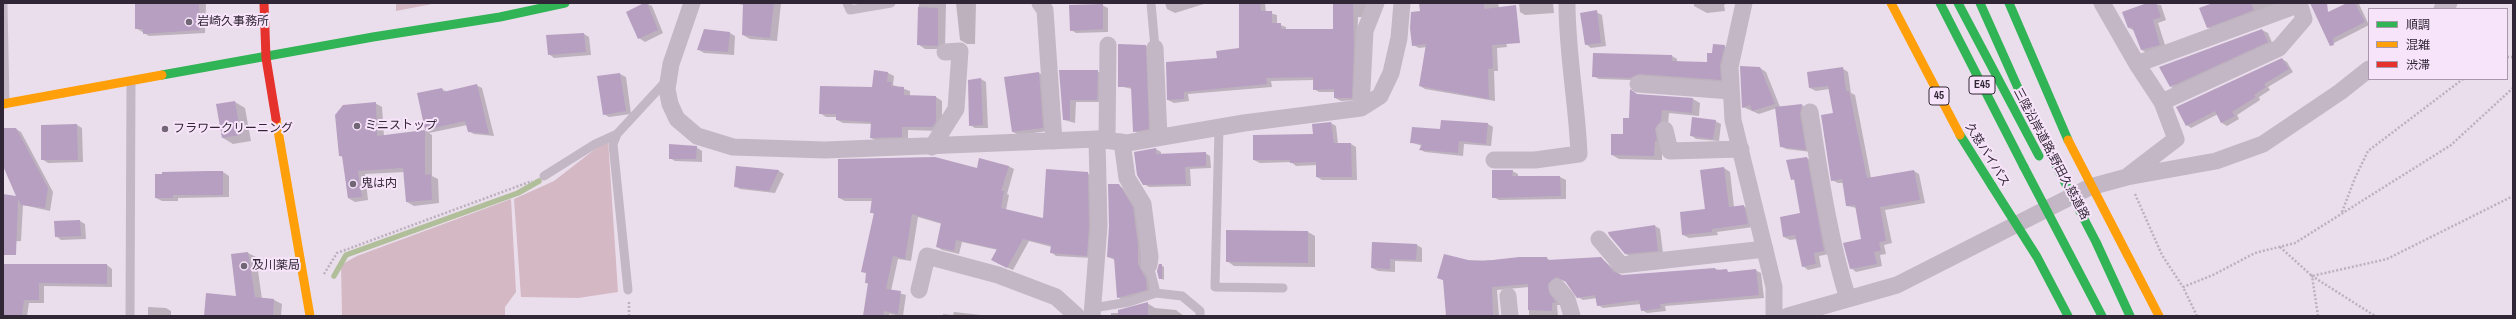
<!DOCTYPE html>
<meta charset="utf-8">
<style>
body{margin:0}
#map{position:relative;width:2516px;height:319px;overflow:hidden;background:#ebdeec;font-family:"Archivo Narrow","Noto Sans JP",sans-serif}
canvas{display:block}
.frame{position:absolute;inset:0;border:4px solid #302635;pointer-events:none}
.legend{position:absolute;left:2368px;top:8px;width:140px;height:72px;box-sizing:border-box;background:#f8e4fa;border:1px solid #a898ab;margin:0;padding:5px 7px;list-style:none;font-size:12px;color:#302635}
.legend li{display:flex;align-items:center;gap:8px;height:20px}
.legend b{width:20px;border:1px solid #a898ab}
</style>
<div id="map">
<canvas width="2516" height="319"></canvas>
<div class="frame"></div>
<ul class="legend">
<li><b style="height:5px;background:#30b455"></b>順調</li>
<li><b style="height:5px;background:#ff9f0a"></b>混雑</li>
<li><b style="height:5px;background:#e5322d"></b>渋滞</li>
</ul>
</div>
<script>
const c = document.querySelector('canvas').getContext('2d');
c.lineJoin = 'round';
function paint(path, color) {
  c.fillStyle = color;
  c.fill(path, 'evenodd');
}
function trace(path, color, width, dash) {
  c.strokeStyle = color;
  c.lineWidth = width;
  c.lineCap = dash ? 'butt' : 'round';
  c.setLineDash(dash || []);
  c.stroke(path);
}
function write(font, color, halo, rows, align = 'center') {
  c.font = font + ' "Archivo Narrow","Noto Sans JP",sans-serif';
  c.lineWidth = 4;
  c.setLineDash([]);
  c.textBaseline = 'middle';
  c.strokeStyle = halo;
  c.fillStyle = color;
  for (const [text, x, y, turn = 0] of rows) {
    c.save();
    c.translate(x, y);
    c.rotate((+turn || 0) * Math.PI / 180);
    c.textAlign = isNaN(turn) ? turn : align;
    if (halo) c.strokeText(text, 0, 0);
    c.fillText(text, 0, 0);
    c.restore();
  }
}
paint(new Path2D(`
 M 396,3 L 437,3 L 396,11 Z
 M 608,139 L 618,292 L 578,298 L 521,297 L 514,199 L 554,181 Z
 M 511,199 L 516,292 L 505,307 L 505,316 L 342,316 L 341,265 L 357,256 Z`), '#d4b8c4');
paint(new Path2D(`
 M 137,3 L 206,3 L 205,33 L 149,36 L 136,28 Z
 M 646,3 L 652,6 L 663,33 L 645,42 L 639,38 Z
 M 733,3 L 781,3 L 777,41 L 750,39 L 743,35 L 744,5 Z
 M 919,3 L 946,3 L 945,49 L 925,49 L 918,44 Z
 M 956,3 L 976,3 L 975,44 L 967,44 L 960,40 Z
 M 1165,3 L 1207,3 L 1175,13 L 1167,9 Z
 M 1240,3 L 1265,3 L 1266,12 L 1277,15 L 1277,24 L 1286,27 L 1286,30 L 1334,30 L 1334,3 L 1371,3 L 1366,17 L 1358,17 L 1356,100 L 1341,101 L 1335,98 L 1335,92 L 1319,92 L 1314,89 L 1314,80 L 1271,81 L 1272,87 L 1188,94 L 1189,101 L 1174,103 L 1168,100 L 1218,59 L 1240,49 Z
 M 1420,3 L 1498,3 L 1507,47 L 1497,48 L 1498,71 L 1494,71 L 1495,101 L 1425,89 L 1420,86 L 1427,47 L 1419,48 L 1413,45 L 1421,12 Z
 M 1519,3 L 1553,3 L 1554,13 L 1525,15 L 1520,12 Z
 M 1694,3 L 1728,3 L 1724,5 L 1725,11 L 1707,13 L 1694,6 Z
 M 2150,3 L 2161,5 L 2166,20 L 2158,23 L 2166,48 L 2147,53 L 2142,50 L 2135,31 L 2129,28 Z
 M 2217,3 L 2283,3 L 2213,30 L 2207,27 Z
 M 2349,3 L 2359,4 L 2369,25 L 2334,43 L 2328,40 Z
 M 1102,5 L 1108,8 L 1108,32 L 1076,33 L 1071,30 Z
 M 1596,12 L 1602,15 L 1606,46 L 1591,48 L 1586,44 Z
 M 2262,30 L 2268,33 L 2273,45 L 2176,90 L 2171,87 Z
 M 730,33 L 735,36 L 734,55 L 704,53 L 699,50 Z
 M 584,34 L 589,37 L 591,55 L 554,58 L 549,54 Z
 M 1146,46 L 1151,49 L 1154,132 L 1139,134 L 1134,131 L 1132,89 L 1119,86 Z
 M 1724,46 L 1730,49 L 1726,83 L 1599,79 L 1593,76 L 1672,56 L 1677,59 L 1677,62 L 1708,63 L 1713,54 Z
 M 2282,59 L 2287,62 L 2293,72 L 2268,87 L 2270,90 L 2259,97 L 2260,100 L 2237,115 L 2239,119 L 2227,126 L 2222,123 L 2218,114 L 2191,128 L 2187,125 Z
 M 1760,68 L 1766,72 L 1780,107 L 1802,105 L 1807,108 L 1811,152 L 1786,149 L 1781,146 L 1777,108 L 1759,114 L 1743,107 Z
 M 1842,68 L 1848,72 L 1851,93 L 1855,95 L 1871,178 L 1914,171 L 1919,174 L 1925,203 L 1885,210 L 1892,243 L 1884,245 L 1886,254 L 1880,255 L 1882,266 L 1856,272 L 1851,268 L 1862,240 L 1857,208 L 1847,206 L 1843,183 L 1838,183 L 1832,180 L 1834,114 L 1829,89 L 1816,91 L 1810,88 Z
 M 875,71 L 888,73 L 894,76 L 893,85 L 910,91 L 910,97 L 936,97 L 942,101 L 942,126 L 939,131 L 908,130 L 908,140 L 877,141 L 871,138 L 872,124 L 843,123 L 837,120 L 837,117 L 826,117 L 820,113 L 873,88 Z
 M 1060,71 L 1097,71 L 1103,74 L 1103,102 L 1076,102 L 1075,123 L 1064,120 Z
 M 1039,73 L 1045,76 L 1048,131 L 1019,135 L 1013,132 Z
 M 620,74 L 626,77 L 631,114 L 609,117 L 604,114 Z
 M 981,79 L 986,82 L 988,128 L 975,128 L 970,125 Z
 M 476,85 L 482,88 L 494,136 L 474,134 L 469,131 L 467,125 L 429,133 L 432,135 L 432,176 L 438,179 L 439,203 L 414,206 L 407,202 L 405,172 L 365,174 L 368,200 L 355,202 L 348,198 L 343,157 L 340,156 L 375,103 L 382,107 L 384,136 L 427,131 L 418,94 L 442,89 L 447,92 Z
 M 1693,99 L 1700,103 L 1699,116 L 1669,113 L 1668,125 L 1662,145 L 1662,160 L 1619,159 L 1612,155 L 1624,135 L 1630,119 Z
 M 235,102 L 245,108 L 251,141 L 233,144 L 223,138 Z
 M 1715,121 L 1721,124 L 1719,141 L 1696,139 L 1691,135 Z
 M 1331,123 L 1336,126 L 1338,144 L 1351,144 L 1356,147 L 1357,180 L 1322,180 L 1317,177 L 1317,165 L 1296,166 L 1291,162 L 1260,163 L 1254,160 L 1314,135 Z
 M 1488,124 L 1493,127 L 1491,146 L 1464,144 L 1463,156 L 1425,152 L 1421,150 L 1422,146 L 1411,142 L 1441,130 Z
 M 77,125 L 82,128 L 83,162 L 48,163 L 42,159 Z
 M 16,129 L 21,132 L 53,192 L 50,211 L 23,205 L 21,241 L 3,242 L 3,197 L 18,197 L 3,160 L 3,130 Z
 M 696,147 L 702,151 L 702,162 L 675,161 L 670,158 Z
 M 1156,149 L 1161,152 L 1161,155 L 1205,153 L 1210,156 L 1211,168 L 1190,169 L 1191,186 L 1149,187 L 1144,184 Z
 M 1807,158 L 1812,161 L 1829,254 L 1819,256 L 1821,267 L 1808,270 L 1803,266 L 1797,239 L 1790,240 L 1784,237 L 1801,214 L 1796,181 L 1792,179 Z
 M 1008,166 L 1014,169 L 1007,194 L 1009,195 L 1006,210 L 1044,219 L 1087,173 L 1093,176 L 1092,258 L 1056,256 L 1051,252 L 1052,247 L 1029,241 L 1013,270 L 997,263 L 998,250 L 962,242 L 959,254 L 942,250 L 937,247 L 942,224 L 918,217 L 911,261 L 898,259 L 891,291 L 906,295 L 903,316 L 889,314 L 889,316 L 866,316 L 869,284 L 866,283 L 867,274 L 863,271 L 874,214 L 871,212 L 873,201 L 845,201 L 839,198 L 977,169 Z
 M 737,167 L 779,171 L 784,174 L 775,193 L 740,189 L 735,186 Z
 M 1724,168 L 1730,172 L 1734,207 L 1743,206 L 1749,209 L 1753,227 L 1717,232 L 1718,235 L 1689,238 L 1683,235 L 1706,210 Z
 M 1512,171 L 1518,174 L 1518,177 L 1560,177 L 1566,180 L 1566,199 L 1499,200 L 1493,197 Z
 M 223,172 L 229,176 L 229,197 L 178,198 L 178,201 L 162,201 L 156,198 L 163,173 Z
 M 1118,185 L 1123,188 L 1138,211 L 1143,268 L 1149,277 L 1151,292 L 1122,300 L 1118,297 L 1115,260 L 1108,257 Z
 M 80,221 L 85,224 L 86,239 L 61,240 L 56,236 Z
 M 1655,226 L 1660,229 L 1663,253 L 1631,257 L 1626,254 Z
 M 1308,232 L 1315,236 L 1315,267 L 1234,266 L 1227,261 Z
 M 1417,245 L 1422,248 L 1422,262 L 1395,261 L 1395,272 L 1378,271 L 1372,268 Z
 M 248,253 L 256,257 L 262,299 L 274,300 L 282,304 L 281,316 L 206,316 L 237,297 L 232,255 Z
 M 1547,258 L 1551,261 L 1601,258 L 1622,276 L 1715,269 L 1732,273 L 1755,270 L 1761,273 L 1764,298 L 1665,306 L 1666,311 L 1647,313 L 1642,310 L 1641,304 L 1603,308 L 1598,305 L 1597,298 L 1583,300 L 1578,297 L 1567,282 L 1561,280 L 1556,282 L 1561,305 L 1557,305 L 1558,316 L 1529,316 L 1529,287 L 1497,290 L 1499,316 L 1447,316 L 1445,281 L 1438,278 L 1468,261 Z
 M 107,265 L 112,269 L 112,287 L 44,286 L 44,303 L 29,303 L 27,316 L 3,316 L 3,274 Z
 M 1161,265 L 1164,267 L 1164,280 L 1160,278 Z
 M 1147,303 L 1155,308 L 1176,310 L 1184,316 L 1111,316 L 1111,313 L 1119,313 Z
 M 148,307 L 166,308 L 171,311 L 171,316 L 148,316 Z
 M 954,312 L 990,316 L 943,316 L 943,314 L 953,315 Z`), '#0003');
trace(new Path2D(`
 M 334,276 L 346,255 L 518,193 L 539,181`), '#b0be99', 5.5);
paint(new Path2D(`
 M 135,3 L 199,3 L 200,30 L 143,34 L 143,29 L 135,29 Z
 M 644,3 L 647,3 L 658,30 L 638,39 L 626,12 Z
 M 743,3 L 774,3 L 770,38 L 742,35 Z
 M 1239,3 L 1260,3 L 1261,11 L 1272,11 L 1272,23 L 1281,23 L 1281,29 L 1333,29 L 1333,3 L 1353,3 L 1354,45 L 1352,98 L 1334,98 L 1334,89 L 1313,90 L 1313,77 L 1266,78 L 1267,84 L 1184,92 L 1184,99 L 1167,100 L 1166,62 L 1217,58 L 1216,51 L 1239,48 Z
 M 1419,3 L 1484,3 L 1484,9 L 1516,5 L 1520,43 L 1492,45 L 1493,68 L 1488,69 L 1489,99 L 1419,86 L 1426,44 L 1412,46 L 1410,28 L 1411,12 L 1420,11 Z
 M 2147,3 L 2156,3 L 2161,17 L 2153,20 L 2160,45 L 2141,50 L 2132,27 L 2128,28 L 2122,12 Z
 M 2213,3 L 2251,3 L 2254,10 L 2207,28 L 2199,8 Z
 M 2310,3 L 2327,3 L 2328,12 L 2347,3 L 2355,3 L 2365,22 L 2333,38 L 2334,45 L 2330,46 Z
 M 1103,4 L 1103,29 L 1070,31 L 1069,5 Z
 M 918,7 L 938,8 L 938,46 L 917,45 Z
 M 1597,10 L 1601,43 L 1585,45 L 1580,13 Z
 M 704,29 L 730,32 L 728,52 L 697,50 Z
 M 2262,29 L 2268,42 L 2170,87 L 2159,67 Z
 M 584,33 L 586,52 L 548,55 L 546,35 Z
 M 1118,44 L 1146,45 L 1149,129 L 1133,132 L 1131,87 L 1118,87 Z
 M 1713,44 L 1725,45 L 1720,65 L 1721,80 L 1639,74 L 1630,78 L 1592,77 L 1593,53 L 1672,55 L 1672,61 L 1707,62 L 1707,53 L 1712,53 Z
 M 2282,58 L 2289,69 L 2264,84 L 2266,87 L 2254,95 L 2256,97 L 2232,112 L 2235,116 L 2221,123 L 2215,111 L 2186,126 L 2176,107 Z
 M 1740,66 L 1760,67 L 1775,104 L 1752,111 L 1750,105 L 1742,108 Z
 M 1843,67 L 1846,91 L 1849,91 L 1867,178 L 1914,170 L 1920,200 L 1880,207 L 1886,241 L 1879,242 L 1881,251 L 1874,252 L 1877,264 L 1850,269 L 1843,243 L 1861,239 L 1855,205 L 1846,206 L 1842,179 L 1831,181 L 1821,115 L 1833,113 L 1828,86 L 1809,88 L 1807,72 Z
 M 874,70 L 888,72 L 887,82 L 892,82 L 891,86 L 904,87 L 904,95 L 936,96 L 936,122 L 932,127 L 902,127 L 902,137 L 870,138 L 871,122 L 836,120 L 836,114 L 819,114 L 820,86 L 872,87 Z
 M 1059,70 L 1098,70 L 1097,100 L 1070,100 L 1070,120 L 1063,120 Z
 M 1039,72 L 1043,128 L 1012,132 L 1004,77 Z
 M 620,73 L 626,111 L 603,115 L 597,76 Z
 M 981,78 L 983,125 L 969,126 L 968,80 Z
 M 477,84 L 489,134 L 468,132 L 465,121 L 425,130 L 417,93 L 442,88 L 443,92 Z
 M 1630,89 L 1637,94 L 1693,98 L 1692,113 L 1662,110 L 1661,121 L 1655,128 L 1657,141 L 1655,141 L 1654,156 L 1611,155 L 1611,134 L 1623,134 L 1623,118 L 1629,118 Z
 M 235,101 L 241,135 L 222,138 L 216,104 Z
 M 376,102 L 377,136 L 425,130 L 425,175 L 431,174 L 432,200 L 406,202 L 403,168 L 358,171 L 362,197 L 348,198 L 342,156 L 339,156 L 335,115 L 343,105 Z
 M 1802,104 L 1800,114 L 1806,150 L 1780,147 L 1775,107 Z
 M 1692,117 L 1716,120 L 1713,139 L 1690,136 Z
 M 1441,120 L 1488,123 L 1486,144 L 1459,141 L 1458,153 L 1419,150 L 1422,144 L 1410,143 L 1412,127 L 1440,129 Z
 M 1331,122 L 1334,143 L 1351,143 L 1352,177 L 1316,177 L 1316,162 L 1290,163 L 1290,160 L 1253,160 L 1253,135 L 1313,134 L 1312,124 Z
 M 77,124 L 78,160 L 41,160 L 41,125 Z
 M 3,128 L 16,128 L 48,188 L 45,208 L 21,205 L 18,199 L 16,255 L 3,255 L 3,194 L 16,196 L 3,166 Z
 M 669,144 L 697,146 L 696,159 L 669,159 Z
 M 1156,148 L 1156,154 L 1206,152 L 1206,166 L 1185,167 L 1186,184 L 1143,185 L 1137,175 L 1134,152 Z
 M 935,157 L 977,168 L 979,158 L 1009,166 L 1001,191 L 1004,191 L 1001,208 L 1043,218 L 1046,169 L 1088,172 L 1089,226 L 1087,256 L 1050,253 L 1051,245 L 1023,239 L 1007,268 L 991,260 L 997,249 L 956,240 L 954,251 L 936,247 L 941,223 L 912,214 L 905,259 L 893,256 L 886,289 L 901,291 L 898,314 L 884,311 L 883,316 L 863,316 L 868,283 L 865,283 L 866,273 L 861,272 L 874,213 L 870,213 L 872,198 L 838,198 L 838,159 Z
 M 1807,157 L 1824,251 L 1814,253 L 1816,264 L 1802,267 L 1795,235 L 1783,237 L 1780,217 L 1800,213 L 1794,179 L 1791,180 L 1786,160 Z
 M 736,166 L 779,170 L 769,191 L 734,187 Z
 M 1724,167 L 1729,207 L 1744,205 L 1748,224 L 1712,229 L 1712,232 L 1682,235 L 1680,212 L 1705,209 L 1700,170 Z
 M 1492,170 L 1513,170 L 1512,176 L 1560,176 L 1561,196 L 1492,198 Z
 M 208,171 L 223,171 L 223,195 L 173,195 L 173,198 L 155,198 L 155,174 L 162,174 L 162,172 Z
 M 1108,184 L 1119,184 L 1133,207 L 1138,245 L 1138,264 L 1146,279 L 1147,290 L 1117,298 L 1114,258 L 1107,257 L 1109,226 Z
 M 80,220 L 81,236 L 55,237 L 54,221 Z
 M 1655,225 L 1658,251 L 1625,254 L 1609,235 L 1608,232 Z
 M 1226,230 L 1308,231 L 1308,263 L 1226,262 Z
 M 1372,242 L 1417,244 L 1416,260 L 1390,259 L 1390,269 L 1371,268 Z
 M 248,252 L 255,297 L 274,299 L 273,316 L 204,316 L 206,293 L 236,296 L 231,254 Z
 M 1444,254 L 1468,260 L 1484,261 L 1519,257 L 1547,257 L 1547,260 L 1601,257 L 1614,272 L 1622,275 L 1715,268 L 1716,270 L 1727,269 L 1728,272 L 1756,269 L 1759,295 L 1660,304 L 1661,308 L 1641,311 L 1639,300 L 1597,306 L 1595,295 L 1577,298 L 1565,281 L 1556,277 L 1548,284 L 1549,293 L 1556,302 L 1552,303 L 1552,311 L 1528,310 L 1528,284 L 1492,287 L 1493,316 L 1446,316 L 1443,280 L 1437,278 Z
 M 3,264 L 107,264 L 107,284 L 39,283 L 39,300 L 24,300 L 22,316 L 3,316 Z
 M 1159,264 L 1162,264 L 1162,279 L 1159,279 L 1157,271 Z
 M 1148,302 L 1148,316 L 1118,316 L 1118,310 Z`), '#b69fc0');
trace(new Path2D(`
 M 2507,57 L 2513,57
 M 2135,194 L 2162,255 L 2183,287
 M 2342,212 L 2355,178 L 2368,151 L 2463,79
 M 2280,247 L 2312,276 L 2387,259 L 2513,196
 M 324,274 L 337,253 L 532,181
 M 629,302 L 629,316
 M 2197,316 L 2183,287 L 2213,275 L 2255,253 L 2295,243 L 2451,145 L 2513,88
 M 2318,316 L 2312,276 L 2375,316`), '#bbb0bd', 2.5, [2, 2]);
trace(new Path2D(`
 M 3,3 L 5,104
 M 847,3 L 850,10 L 891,3
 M 1151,3 L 1155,48
 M 1219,128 L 1215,287 L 1283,288
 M 544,176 L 595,144 L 617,134
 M 1149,265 L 1156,293 L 1182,296 L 1200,311 L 1200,316
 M 628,290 L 613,144 L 617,134 L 667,80
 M 1093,308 L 1129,302 L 1156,293
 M 130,316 L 131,82`), '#c3b7c5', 9);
trace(new Path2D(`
 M 692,3 L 671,64 L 667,89 L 670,104 L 677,119 L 697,136 L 733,147 L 825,150 L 1097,139 L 1127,143 L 1244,123 L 1361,108 L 1380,96 L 1391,73 L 1399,38 L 1402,3
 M 1040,3 L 1045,10 L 1054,141
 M 1744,3 L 1730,67 L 1733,120 L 1774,287 L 1774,316
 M 2102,3 L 2137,64 L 2162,102 L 2176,139 L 2129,175
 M 2442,9 L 2449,3
 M 1155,48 L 1159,137
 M 2137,64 L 2300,4
 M 1638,84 L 1731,91
 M 2162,102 L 2279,48 L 2304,19 L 2299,3
 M 1361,108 L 1365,31 L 1376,3
 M 1810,112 C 1820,175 1829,238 1848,299
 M 1665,130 L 1670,151 L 1741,149
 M 1107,140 L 1108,45
 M 1122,142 L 1127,178 L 1143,204 L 1150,257 L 1149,265
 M 932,147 L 956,109 L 960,51 L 945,52
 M 1494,160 L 1535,160 L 1579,154 C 1577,103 1567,54 1567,3
 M 1599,239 L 1621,265 L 1765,249
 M 1557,287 L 1567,299 L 1572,316
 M 919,290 L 927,256 L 998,275 L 1056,297 L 1077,316
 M 1508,296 L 1510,316
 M 1092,316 L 1099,226 L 1097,139
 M 1788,316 L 1897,285 L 2090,187 L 2127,177 L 2216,161 L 2263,144 L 2340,92 L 2369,69`), '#c3b7c5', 17);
trace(new Path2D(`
 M 1940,3 L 2024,167
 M 1958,3 L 2039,156
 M 1980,3 L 2018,88
 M 2009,3 L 2068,140
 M 162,75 L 373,37 L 500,17 L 565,3
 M 1960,135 L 1992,186`), '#30b455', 9);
trace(new Path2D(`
 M 1891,3 L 1960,135
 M 3,104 L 162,75
 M 276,119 L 310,316`), '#ff9f0a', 9);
trace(new Path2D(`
 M 264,3 L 266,58 L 276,119`), '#e5322d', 9);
trace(new Path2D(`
 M 2048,150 L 2096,242 L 2130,316
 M 2024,167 L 2102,316
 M 1992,186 L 2037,257 L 2068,316`), '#30b455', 9);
trace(new Path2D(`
 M 2068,140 L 2159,316`), '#ff9f0a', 9);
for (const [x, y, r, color] of [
 [189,22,4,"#716675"],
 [357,126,4,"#716675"],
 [165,129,4,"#716675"],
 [353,184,4,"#716675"],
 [244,266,4,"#716675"]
]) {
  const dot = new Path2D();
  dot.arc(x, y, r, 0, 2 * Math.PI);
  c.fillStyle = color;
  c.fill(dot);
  trace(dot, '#f8e4fa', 1.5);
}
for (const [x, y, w] of [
 [1982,85,26],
 [1939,96,20]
]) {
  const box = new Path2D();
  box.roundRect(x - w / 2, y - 9, w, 18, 3);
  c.fillStyle = '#f8e4fa';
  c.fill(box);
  trace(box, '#302635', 1);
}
write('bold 11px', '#302635', null, [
 ["E45",1982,85],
 ["45",1939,96]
]);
write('12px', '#302635', '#f8e4fa', [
 ["岩崎久事務所",197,22],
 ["ミニストップ",365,126],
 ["フラワークリーニング",173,129],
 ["鬼は内",361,184],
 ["及川薬局",252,266]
], 'left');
write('12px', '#302635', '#f8e4fa', [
 ["三陸沿岸道路;野田久慈道路",2051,154,62],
 ["久慈バイパス",1987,155,58]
]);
</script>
